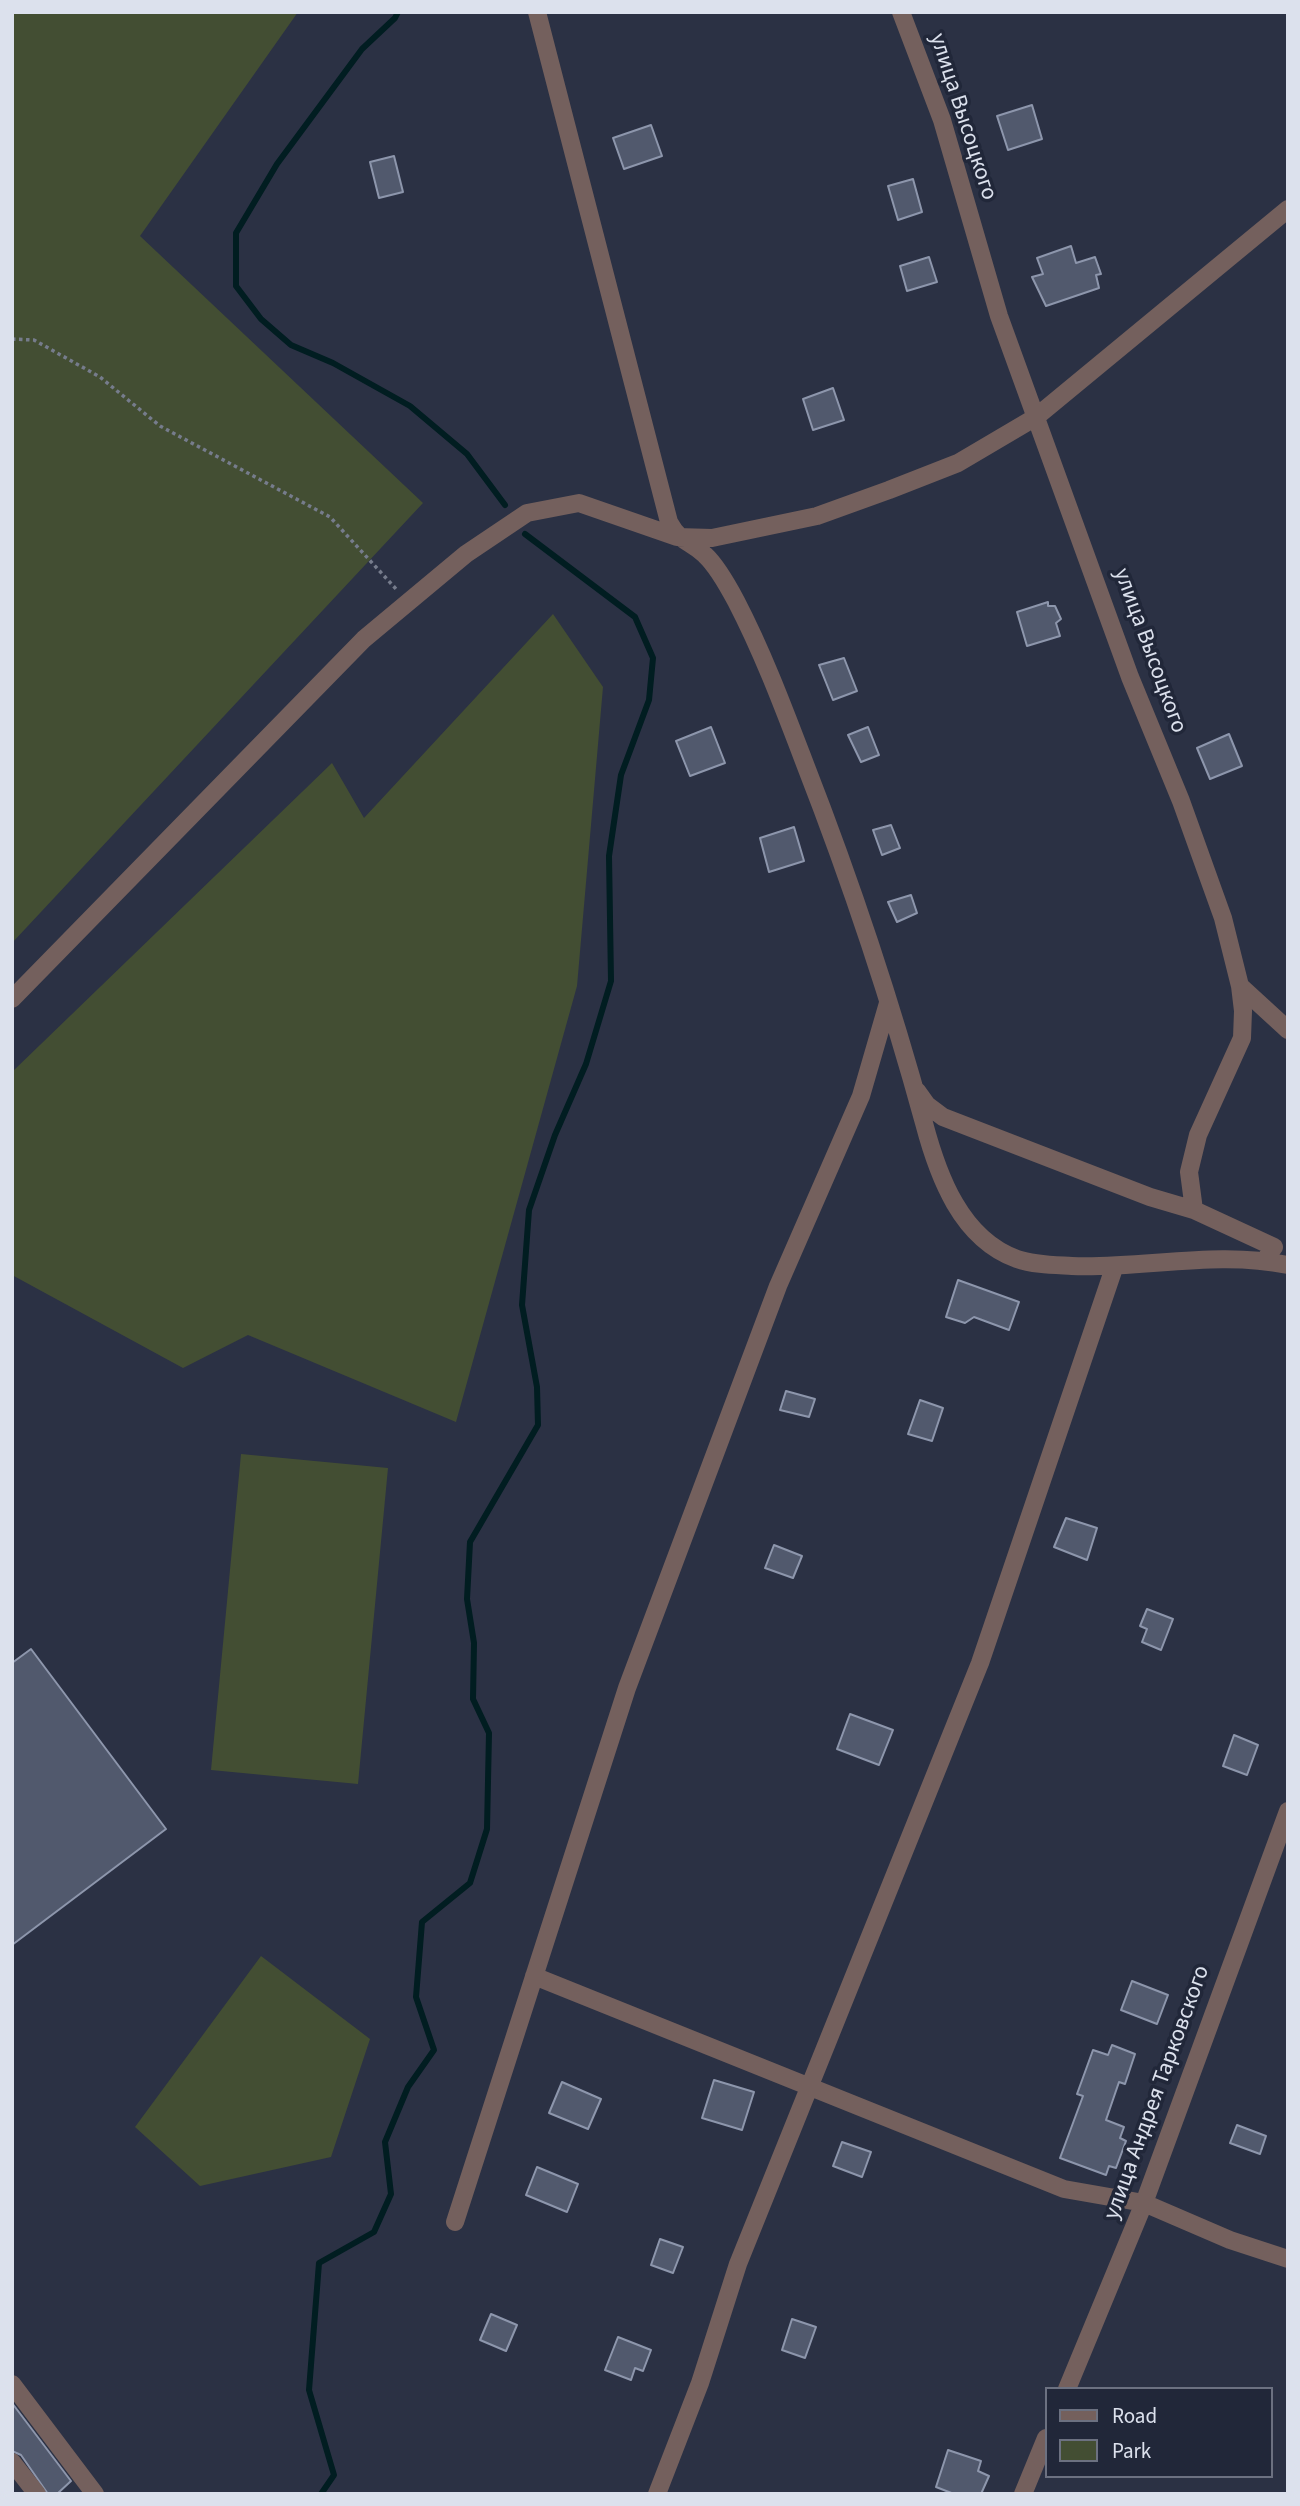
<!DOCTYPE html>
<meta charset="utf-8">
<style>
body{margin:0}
#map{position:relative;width:1300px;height:2506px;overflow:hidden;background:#2b3144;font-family:"Source Sans 3",sans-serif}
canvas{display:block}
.frame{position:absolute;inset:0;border:14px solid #dce1ed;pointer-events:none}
.legend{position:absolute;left:1045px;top:2387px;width:228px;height:91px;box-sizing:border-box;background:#212739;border:2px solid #6c7181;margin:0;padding:9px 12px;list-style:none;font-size:21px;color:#dce1ed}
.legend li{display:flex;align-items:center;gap:14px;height:35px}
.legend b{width:35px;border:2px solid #6c7181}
</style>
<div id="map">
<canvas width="1300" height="2506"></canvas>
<div class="frame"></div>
<ul class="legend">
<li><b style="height:9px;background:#74605d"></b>Road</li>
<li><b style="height:19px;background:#434e33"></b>Park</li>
</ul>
</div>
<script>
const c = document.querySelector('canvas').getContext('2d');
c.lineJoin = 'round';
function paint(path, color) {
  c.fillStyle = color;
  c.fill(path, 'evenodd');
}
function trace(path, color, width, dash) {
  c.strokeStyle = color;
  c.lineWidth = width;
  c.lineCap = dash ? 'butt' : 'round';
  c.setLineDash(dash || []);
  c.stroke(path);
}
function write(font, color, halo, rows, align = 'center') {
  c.font = font + ' "Source Sans 3",sans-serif';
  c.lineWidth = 7;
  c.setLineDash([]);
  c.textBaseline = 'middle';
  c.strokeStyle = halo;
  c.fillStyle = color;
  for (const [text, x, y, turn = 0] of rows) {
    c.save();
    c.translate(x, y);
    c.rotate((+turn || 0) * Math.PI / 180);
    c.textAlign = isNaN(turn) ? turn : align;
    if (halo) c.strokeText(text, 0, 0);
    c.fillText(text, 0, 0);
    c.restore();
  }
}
paint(new Path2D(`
 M 12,12 L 298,12 L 140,236 L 423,503 L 12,943 Z
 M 553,614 L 603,687 L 577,986 L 456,1422 L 248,1335 L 183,1368 L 12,1275 L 12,1072 L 332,763 L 364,818 Z
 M 241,1454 L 388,1468 L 358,1784 L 211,1770 Z
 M 261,1956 L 370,2039 L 331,2157 L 200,2186 L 135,2127 Z`), '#434e33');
trace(new Path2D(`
 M 398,12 L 395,18 L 362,49 L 277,164 L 236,233 L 236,286 L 261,319 L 291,345 L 333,363 L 410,406 L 467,454 L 505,505
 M 321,2494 L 334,2475 L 309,2390 L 319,2263 L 374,2232 L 391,2194 L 385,2142 L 408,2087 L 434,2050 L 416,1997 L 422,1922 L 470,1883 L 487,1829 L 489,1733 L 473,1699 L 474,1643 L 467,1599 L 470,1542 L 538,1425 L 537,1387 L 522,1305 L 529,1210 L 555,1135 L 586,1064 L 611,981 L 609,856 L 621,775 L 649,700 L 653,658 L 635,617 L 525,534`), '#011d21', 6);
const building = new Path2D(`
 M 1032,105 L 1042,139 L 1008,150 L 997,116 Z
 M 651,125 L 662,156 L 624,169 L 613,138 Z
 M 394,156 L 403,192 L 379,198 L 370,162 Z
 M 913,179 L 922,212 L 898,220 L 888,186 Z
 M 1071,246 L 1076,263 L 1095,257 L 1101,274 L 1096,275 L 1099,288 L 1046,306 L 1032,277 L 1043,274 L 1037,258 Z
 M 929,257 L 937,282 L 907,291 L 900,266 Z
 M 833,388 L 844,420 L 813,430 L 803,399 Z
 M 1048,602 L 1048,606 L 1055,606 L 1061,619 L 1056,623 L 1060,636 L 1027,646 L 1017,612 Z
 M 844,658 L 857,691 L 833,700 L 819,665 Z
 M 711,727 L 725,763 L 690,776 L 676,741 Z
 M 868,727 L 879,755 L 861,762 L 848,735 Z
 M 1229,734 L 1242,766 L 1210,779 L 1197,748 Z
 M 891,825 L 900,848 L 882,855 L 873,830 Z
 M 794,827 L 804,861 L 769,872 L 760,838 Z
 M 911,895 L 917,913 L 897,922 L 888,902 Z
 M 958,1280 L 1019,1302 L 1009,1330 L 974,1317 L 965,1323 L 946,1317 Z
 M 786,1391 L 815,1399 L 809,1417 L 780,1410 Z
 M 920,1400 L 943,1408 L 932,1441 L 908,1434 Z
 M 1066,1518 L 1097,1528 L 1087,1560 L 1054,1547 Z
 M 774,1545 L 802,1556 L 793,1578 L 765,1568 Z
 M 1147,1609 L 1173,1619 L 1161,1650 L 1142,1642 L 1147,1629 L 1140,1626 Z
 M 31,1649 L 166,1829 L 12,1945 L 12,1663 Z
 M 850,1714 L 893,1730 L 879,1765 L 837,1749 Z
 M 1234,1735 L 1258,1745 L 1247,1775 L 1223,1766 Z
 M 1132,1981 L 1168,1995 L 1157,2024 L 1121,2010 Z
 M 1112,2045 L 1135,2054 L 1125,2084 L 1119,2082 L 1106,2120 L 1124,2127 L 1120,2138 L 1126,2141 L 1116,2168 L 1109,2166 L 1106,2175 L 1060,2158 L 1083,2096 L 1077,2094 L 1093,2050 L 1108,2055 Z
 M 714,2080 L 754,2092 L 742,2130 L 702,2118 Z
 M 562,2082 L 601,2099 L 588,2129 L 549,2113 Z
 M 1237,2125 L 1266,2136 L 1260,2154 L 1230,2143 Z
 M 842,2142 L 871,2152 L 862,2177 L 833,2166 Z
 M 537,2167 L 578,2184 L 567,2212 L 526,2195 Z
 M 660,2239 L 683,2247 L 673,2273 L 651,2265 Z
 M 491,2314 L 517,2325 L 506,2351 L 480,2340 Z
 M 792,2319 L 816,2327 L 805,2358 L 782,2350 Z
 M 618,2337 L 651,2350 L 643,2371 L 635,2368 L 631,2380 L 605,2370 Z
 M 12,2403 L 71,2481 L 57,2494 L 48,2494 L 21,2455 L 12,2451 Z
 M 948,2450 L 981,2461 L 978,2471 L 989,2476 L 981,2494 L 954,2494 L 936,2487 Z`);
paint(building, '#51596d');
trace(building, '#8d96ac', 2);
trace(new Path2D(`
 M 12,339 L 34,340 L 100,377 L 160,426 L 330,517 L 397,590`), '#767c8c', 3.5, [3.5, 3.5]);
trace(new Path2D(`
 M 537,12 L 669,522 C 681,544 690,540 705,555 C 717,566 728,586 736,601 C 763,653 784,709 805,764 C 851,882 891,1002 924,1123 C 938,1176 961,1239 1017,1259 C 1034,1265 1054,1265 1072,1266 C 1143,1269 1217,1250 1288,1265
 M 901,12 L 942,120 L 999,316 L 1130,677 L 1181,801 L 1223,918 L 1240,986 L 1243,1011 L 1242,1038 L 1198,1135 L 1189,1172 L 1194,1210 L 1274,1247 L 1265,1260
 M 1240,986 L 1288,1030
 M 12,999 L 364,639 L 466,554 L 527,513 L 579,503 L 677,537 L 712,538 L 817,516 L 889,490 L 958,463 L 1036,417 L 1288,209
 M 917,1091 L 927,1105 L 943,1117 L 1150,1197 L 1194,1210
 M 534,1976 L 1064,2189 L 1144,2203 L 1230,2240 L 1288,2259
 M 455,2222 L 627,1688 L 778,1286 L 861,1096 L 888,1003
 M 12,2384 L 95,2494
 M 1067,2389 L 1144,2203 L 1288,1811
 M 12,2462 L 37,2494
 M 657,2494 L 700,2383 L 738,2264 L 980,1663 L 1114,1268
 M 1023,2494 L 1046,2438`), '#74605d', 18);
write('23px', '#dce1ed', '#212739', [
 ["улица Высоцкого",962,117,72],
 ["улица Высоцкого",1149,651,70],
 ["улица Андрея Тарковского",1158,2093,-70]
]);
</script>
